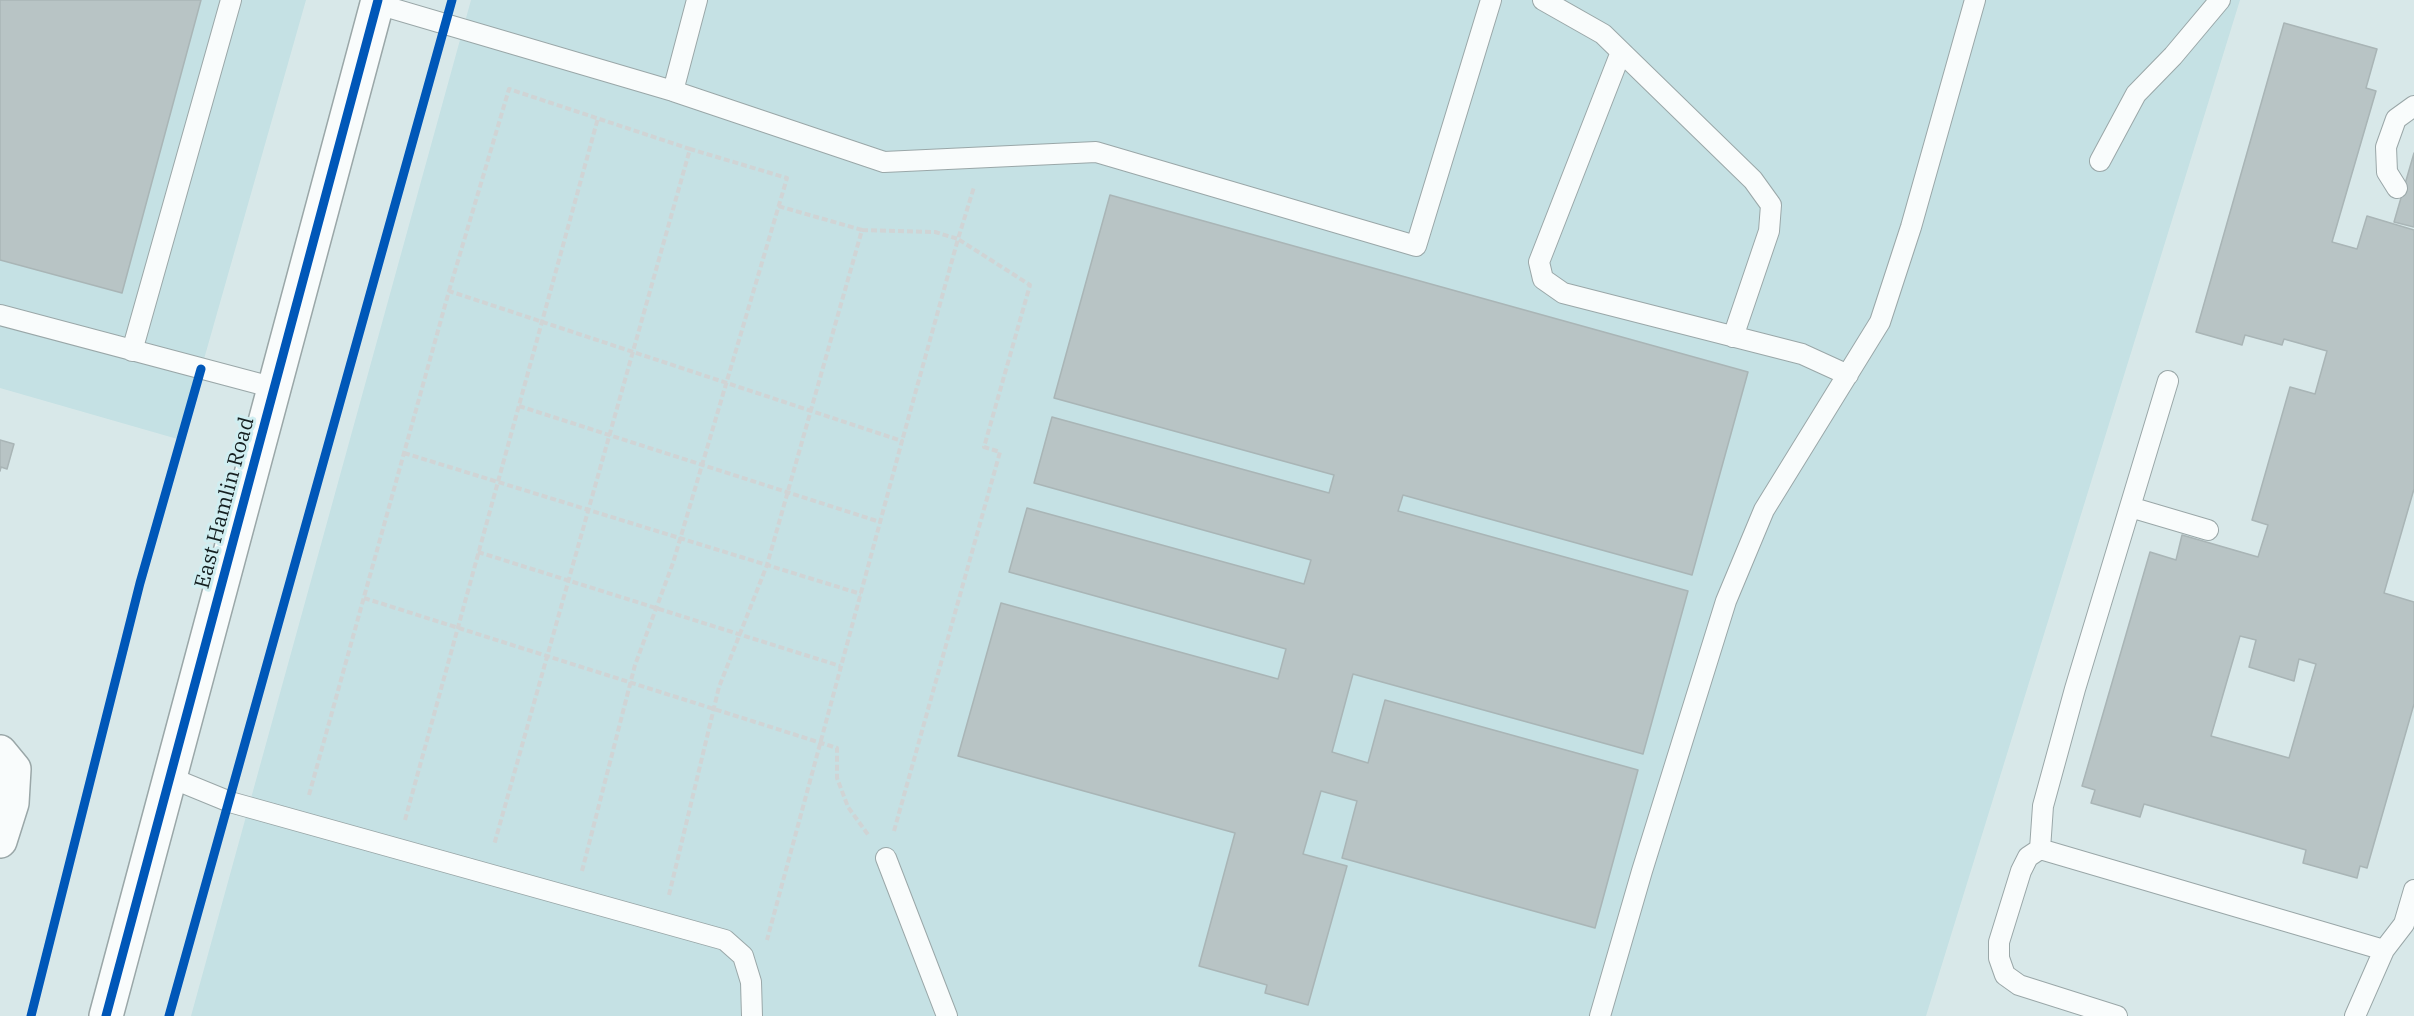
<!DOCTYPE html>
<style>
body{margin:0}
canvas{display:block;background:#d8e8e9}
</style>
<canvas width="2414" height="1016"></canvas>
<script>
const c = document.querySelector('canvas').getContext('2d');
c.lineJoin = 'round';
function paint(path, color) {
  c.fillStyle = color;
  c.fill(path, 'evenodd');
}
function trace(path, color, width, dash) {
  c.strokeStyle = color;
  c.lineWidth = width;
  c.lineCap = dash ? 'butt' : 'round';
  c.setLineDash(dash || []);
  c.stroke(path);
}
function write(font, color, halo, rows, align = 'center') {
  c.font = font + ' "IBM Plex Serif",serif';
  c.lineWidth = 6;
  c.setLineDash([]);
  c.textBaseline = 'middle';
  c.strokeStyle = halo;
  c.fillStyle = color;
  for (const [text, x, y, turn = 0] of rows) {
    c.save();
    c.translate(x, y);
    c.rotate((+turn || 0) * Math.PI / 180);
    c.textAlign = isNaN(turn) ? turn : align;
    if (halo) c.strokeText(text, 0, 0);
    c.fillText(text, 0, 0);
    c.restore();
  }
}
paint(new Path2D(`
 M 0,0 L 306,0 L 181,440 L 0,388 Z
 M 471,0 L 2240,0 L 1926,1016 L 191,1016 Z`), '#c5e1e4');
const building = new Path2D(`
 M 0,0 L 201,0 L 122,293 L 0,260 Z
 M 2284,23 L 2377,49 L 2366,88 L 2376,91 L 2332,242 L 2357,249 L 2367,216 L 2414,230 L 2414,489 L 2384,593 L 2414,602 L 2414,704 L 2367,868 L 2360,866 L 2357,878 L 2303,863 L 2306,850 L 2144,804 L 2140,817 L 2091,803 L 2095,790 L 2082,786 L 2150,552 L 2176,560 L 2182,535 L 2258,557 L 2268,525 L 2252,520 L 2290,387 L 2315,394 L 2327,351 L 2284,339 L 2282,345 L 2245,335 L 2242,345 L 2196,332 ZM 2240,636 L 2256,640 L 2249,667 L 2294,681 L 2299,659 L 2316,664 L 2289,758 L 2211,736 Z
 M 2414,153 L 2414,227 L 2394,222 Z
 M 1110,195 L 1748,372 L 1692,575 L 1403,495 L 1398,511 L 1688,591 L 1643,754 L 1353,674 L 1332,752 L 1368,763 L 1385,700 L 1638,770 L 1595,928 L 1342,858 L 1357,801 L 1321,791 L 1303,854 L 1347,866 L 1308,1005 L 1265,993 L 1267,985 L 1199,966 L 1235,833 L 958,756 L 1001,603 L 1278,679 L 1286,649 L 1009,572 L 1027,508 L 1304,584 L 1311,560 L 1034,483 L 1052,417 L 1329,493 L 1334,475 L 1054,398 Z
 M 0,440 L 14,444 L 7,469 L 1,467 L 0,471 Z`);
paint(building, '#b8c4c5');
trace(building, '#a9b5b6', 1.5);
const lane = new Path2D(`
 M 1543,0 L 1603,34 L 1753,180 L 1771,205 L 1769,231 L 1733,337
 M 377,4 L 673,91 L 884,162 L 1096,152 L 1416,246 L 1491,0
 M 1621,52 L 1539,262 L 1543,279 L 1563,293 L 1802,354 L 1848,375
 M 673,91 L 697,0
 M 2100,161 L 2136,94 L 2173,56 L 2220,0
 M 2397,188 L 2387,172 L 2386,147 L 2396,119 L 2414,106
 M 0,315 L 275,388
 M 132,351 L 231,0
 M 2130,507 L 2208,530
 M 169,777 L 230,802 L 725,940 L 743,956 L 751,982 L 752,1016
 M 2040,849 L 2043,806 L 2075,689 L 2168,381
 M 886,858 L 947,1016
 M 1600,1016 L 1642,871 L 1726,601 L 1764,510 L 1880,322 L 1911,227 L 1975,0
 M 2117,1016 L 2019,985 L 2005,975 L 1999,958 L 1999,942 L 2021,871 L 2028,857 L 2040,849 L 2384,950 L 2404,924 L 2414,890
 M 2355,1016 L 2384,950`);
const street = new Path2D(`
 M 0,752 L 14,769 L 12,803 L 0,841`);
const secondary = new Path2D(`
 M 106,1016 L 378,0`);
trace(lane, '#9aa7a8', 22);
trace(street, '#9aa7a8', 36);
trace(secondary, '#9aa7a8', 36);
trace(new Path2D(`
 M 862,230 L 935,232 L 958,239 L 902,441
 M 449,291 L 509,89 L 690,149 L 494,845
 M 519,406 L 880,522
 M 404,453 L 861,594
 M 478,552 L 840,666
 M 364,598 L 837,748 L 837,778 L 848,807 L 869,836
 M 309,795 L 449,291 L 902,441 L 767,940
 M 405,820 L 598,118
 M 894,831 L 1000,452 L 984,447 L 1030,285 L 958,239 L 974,187
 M 582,871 L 635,665 L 673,563 L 787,178 L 690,149
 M 669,895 L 719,687 L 767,565 L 862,230 L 778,206`), '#d0d4d5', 4, [6, 3]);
trace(lane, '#f9fcfc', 20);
trace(street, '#f9fcfc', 33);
trace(secondary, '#f9fcfc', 33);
trace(new Path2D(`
 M 31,1016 L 140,583 L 201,369
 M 106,1016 L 378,0
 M 169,1016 L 452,0`), '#0057b8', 9);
write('21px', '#151f20', '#d0eef1', [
 ["East Hamlin Road",225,503,-75]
]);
</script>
